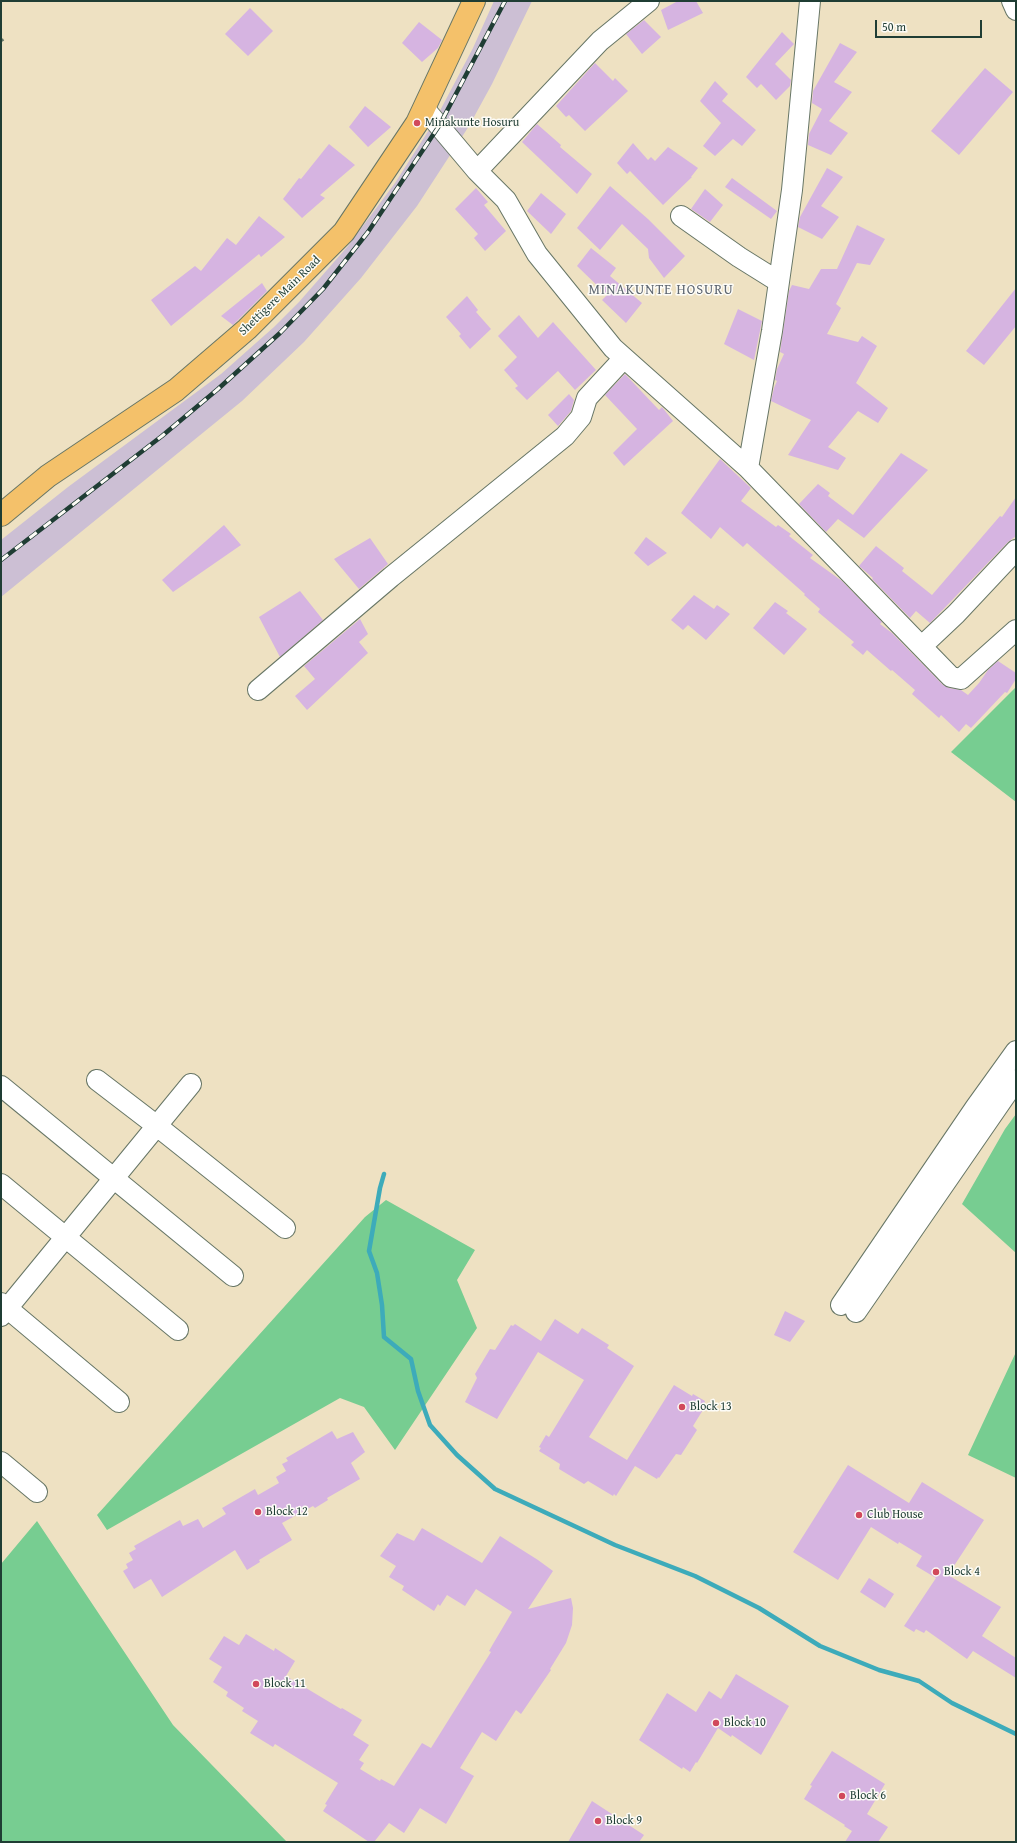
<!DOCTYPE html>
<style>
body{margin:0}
#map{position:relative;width:1017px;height:1843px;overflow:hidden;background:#eee1c2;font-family:"Gentium Book Plus",serif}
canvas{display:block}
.frame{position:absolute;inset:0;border:2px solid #1f3d34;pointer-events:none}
.scale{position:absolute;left:875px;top:20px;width:107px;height:18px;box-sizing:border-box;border:2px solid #1f3d34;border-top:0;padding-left:5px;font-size:12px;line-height:14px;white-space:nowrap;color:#1f3d34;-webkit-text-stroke:3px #fdfcf7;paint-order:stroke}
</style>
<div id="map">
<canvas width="1017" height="1843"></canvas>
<div class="frame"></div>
<div class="scale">50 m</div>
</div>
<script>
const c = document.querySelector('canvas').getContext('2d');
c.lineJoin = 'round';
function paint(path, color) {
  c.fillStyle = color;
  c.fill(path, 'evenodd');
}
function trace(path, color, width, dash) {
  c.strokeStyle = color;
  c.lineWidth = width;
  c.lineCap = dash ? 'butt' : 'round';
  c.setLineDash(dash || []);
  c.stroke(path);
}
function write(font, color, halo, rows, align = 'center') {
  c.font = font + ' "Gentium Book Plus",serif';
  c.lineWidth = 3;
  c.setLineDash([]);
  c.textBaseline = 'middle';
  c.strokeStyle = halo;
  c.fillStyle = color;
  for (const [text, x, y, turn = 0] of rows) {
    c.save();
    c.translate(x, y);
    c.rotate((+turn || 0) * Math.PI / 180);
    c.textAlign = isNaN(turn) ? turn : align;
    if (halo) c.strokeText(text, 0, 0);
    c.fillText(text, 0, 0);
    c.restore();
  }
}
paint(new Path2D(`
 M 494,1 L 532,1 L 492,84 L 469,126 L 417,206 L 361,278 L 304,342 L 242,401 L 1,597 L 1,540 L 68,487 L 221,374 L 274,327 L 299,302 L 348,246 L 395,183 L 434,122 L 473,48 Z`), '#ccbfd4');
paint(new Path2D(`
 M 1016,687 L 1016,802 L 951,752 Z
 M 1016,1114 L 1016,1253 L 962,1204 L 1005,1129 Z
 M 386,1200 L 475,1250 L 457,1280 L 477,1328 L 395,1450 L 364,1407 L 340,1398 L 107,1530 L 97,1515 L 365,1217 Z
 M 1016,1352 L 1016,1478 L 968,1455 Z
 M 37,1521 L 173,1725 L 287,1842 L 1,1842 L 1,1564 Z`), '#77cd91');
trace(new Path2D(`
 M 384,1174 L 380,1188 L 369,1251 L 377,1273 L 382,1305 L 384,1337 L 411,1359 L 418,1391 L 430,1425 L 457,1455 L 495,1489 L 615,1545 L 695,1576 L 759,1608 L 820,1646 L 879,1670 L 919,1681 L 952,1703 L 1016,1734`), '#3dabba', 4.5);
paint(new Path2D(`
 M 678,1 L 696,1 L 703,13 L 668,30 L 661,10 Z
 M 250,8 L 273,31 L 248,56 L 225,34 Z
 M 644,20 L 661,37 L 642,54 L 626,34 Z
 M 419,22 L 442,40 L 438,48 L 422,62 L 402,43 Z
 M 782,32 L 794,44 L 775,64 L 791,80 L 790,86 L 776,100 L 761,84 L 757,88 L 746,77 Z
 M 840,43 L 857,52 L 834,82 L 852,92 L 829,121 L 848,133 L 831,155 L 808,145 L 809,134 L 822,109 L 812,103 L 813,91 Z
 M 595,63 L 613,81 L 615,78 L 628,91 L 585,131 L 569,115 L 566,117 L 556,106 Z
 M 985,68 L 1013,92 L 959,155 L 931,131 Z
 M 715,81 L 728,94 L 722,101 L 756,130 L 742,146 L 733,139 L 715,156 L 703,146 L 721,123 L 700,101 Z
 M 365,106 L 391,127 L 368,147 L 349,127 Z
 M 537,124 L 561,145 L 560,147 L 592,174 L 577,194 L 522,142 Z
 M 633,143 L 648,160 L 651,157 L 655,161 L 668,147 L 698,168 L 691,177 L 692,177 L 663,205 L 630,171 L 627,174 L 617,163 Z
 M 329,144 L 355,165 L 320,195 L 325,198 L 302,218 L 283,199 L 299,178 L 301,179 Z
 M 827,168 L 843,177 L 821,206 L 839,217 L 822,239 L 798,227 L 800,217 Z
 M 732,178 L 777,211 L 771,219 L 725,187 Z
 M 610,186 L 648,219 L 685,256 L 664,278 L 649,258 L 648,249 L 622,224 L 600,250 L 577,228 Z
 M 476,188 L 488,202 L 484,205 L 506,231 L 485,251 L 474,238 L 478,234 L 455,209 Z
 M 705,189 L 723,205 L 710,222 L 691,209 Z
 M 541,193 L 566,214 L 551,234 L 527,211 Z
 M 259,216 L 285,237 L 261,257 L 259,254 L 171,326 L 151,300 L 195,266 L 201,271 L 227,238 L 236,245 Z
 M 857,225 L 885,239 L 870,265 L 857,263 L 836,304 L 841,308 L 827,334 L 858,342 L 862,336 L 877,346 L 856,383 L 888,408 L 878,423 L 858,411 L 828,447 L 846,458 L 838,470 L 788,455 L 811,420 L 771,401 L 774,388 L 777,381 L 775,380 L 777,369 L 784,354 L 780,352 L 789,291 L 792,285 L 809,289 L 821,269 L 837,269 Z
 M 591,248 L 616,268 L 610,276 L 642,303 L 626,323 L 602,300 L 607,295 L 577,266 Z
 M 262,283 L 267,291 L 233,325 L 221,316 Z
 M 1016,288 L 1016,326 L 984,365 L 966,351 Z
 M 467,296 L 478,310 L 476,312 L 491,329 L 470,349 L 459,336 L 461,334 L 446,317 Z
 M 738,309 L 762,321 L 754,360 L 724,344 Z
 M 519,315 L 538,338 L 553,322 L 596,370 L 575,390 L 558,371 L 527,400 L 515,388 L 518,386 L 504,370 L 517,357 L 498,336 Z
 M 625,374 L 659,410 L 662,407 L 673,421 L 624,466 L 613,453 L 637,429 L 605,395 Z
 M 569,394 L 574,400 L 571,411 L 558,426 L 548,415 Z
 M 901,453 L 928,470 L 864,538 L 838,519 L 826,532 L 799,504 L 818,484 L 830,493 L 828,496 L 853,515 Z
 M 720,459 L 751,488 L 741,501 L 776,527 L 778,525 L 791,534 L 789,536 L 813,555 L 810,558 L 842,581 L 882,622 L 880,624 L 892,633 L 943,685 L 949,688 L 961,690 L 968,695 L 979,683 L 988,670 L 998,661 L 1016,673 L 1016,679 L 1007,693 L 1005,692 L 971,728 L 966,724 L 959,732 L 941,715 L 939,718 L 912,694 L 915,690 L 892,670 L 891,671 L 867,650 L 863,655 L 851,645 L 854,642 L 818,612 L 820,609 L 804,595 L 805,594 L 747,543 L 743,547 L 720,527 L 711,539 L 681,513 Z
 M 1016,497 L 1016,536 L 1008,542 L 930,623 L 916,611 L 910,618 L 872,579 L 873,578 L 859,566 L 876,546 L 904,568 L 902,571 L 932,595 L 1000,516 L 1002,517 Z
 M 224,525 L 241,545 L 173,592 L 162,580 Z
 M 646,537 L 667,553 L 648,566 L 634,553 Z
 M 370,538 L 388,564 L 359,589 L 334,559 Z
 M 300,591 L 323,620 L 280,657 L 259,617 Z
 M 694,595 L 714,609 L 717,605 L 730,614 L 706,640 L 688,625 L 683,630 L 671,620 Z
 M 775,602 L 788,611 L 786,613 L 807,629 L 784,655 L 753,628 Z
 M 360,619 L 368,634 L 359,642 L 368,653 L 307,710 L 295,696 L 315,679 L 304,666 Z
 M 785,1311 L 805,1321 L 790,1342 L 774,1335 Z
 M 555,1319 L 578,1334 L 582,1328 L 609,1345 L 607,1348 L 634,1366 L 589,1437 L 627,1460 L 674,1385 L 692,1396 L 693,1394 L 705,1401 L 704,1404 L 706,1405 L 693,1426 L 697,1430 L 681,1455 L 676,1454 L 659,1478 L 658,1477 L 657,1479 L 635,1466 L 616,1496 L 614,1494 L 613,1496 L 588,1481 L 584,1484 L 559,1469 L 560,1464 L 539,1451 L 541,1448 L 539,1447 L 546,1435 L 549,1437 L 584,1380 L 538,1352 L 497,1419 L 465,1402 L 477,1378 L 475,1374 L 490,1349 L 495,1350 L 511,1325 L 513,1326 L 515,1324 L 541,1341 Z
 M 332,1431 L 337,1439 L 353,1432 L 365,1452 L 351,1463 L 360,1479 L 327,1498 L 328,1500 L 315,1508 L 313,1506 L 282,1523 L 292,1540 L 259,1560 L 260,1562 L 247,1570 L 235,1550 L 162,1597 L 151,1579 L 134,1589 L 123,1571 L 128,1568 L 126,1564 L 133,1560 L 129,1553 L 136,1549 L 134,1546 L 180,1520 L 183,1526 L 198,1519 L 203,1528 L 226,1514 L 222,1508 L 255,1489 L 258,1495 L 279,1483 L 276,1477 L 286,1471 L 282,1464 L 288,1461 L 286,1458 Z
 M 848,1465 L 909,1503 L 922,1482 L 984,1520 L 948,1575 L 1001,1607 L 982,1636 L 1016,1658 L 1016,1678 L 973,1651 L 967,1659 L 926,1630 L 924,1633 L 916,1629 L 914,1632 L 904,1626 L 936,1578 L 916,1566 L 922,1556 L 899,1542 L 898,1544 L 871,1527 L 838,1580 L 793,1552 Z
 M 422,1528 L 482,1563 L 500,1536 L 538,1560 L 553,1571 L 528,1609 L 571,1598 L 573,1608 L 572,1625 L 566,1643 L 550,1669 L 551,1670 L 521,1714 L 516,1710 L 496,1741 L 482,1732 L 460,1768 L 474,1776 L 446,1824 L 420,1808 L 404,1833 L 389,1823 L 374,1842 L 369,1842 L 323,1811 L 327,1805 L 325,1804 L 338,1783 L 275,1744 L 273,1747 L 250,1733 L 258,1721 L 242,1711 L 244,1708 L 226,1696 L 228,1692 L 213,1682 L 222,1667 L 209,1659 L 224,1636 L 239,1645 L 246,1634 L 274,1651 L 275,1648 L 295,1661 L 286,1676 L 341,1709 L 342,1708 L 362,1720 L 353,1735 L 369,1745 L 359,1760 L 364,1763 L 360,1769 L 380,1781 L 381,1779 L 394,1786 L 422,1743 L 431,1748 L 491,1652 L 489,1651 L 493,1644 L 512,1612 L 476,1589 L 465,1606 L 447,1595 L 440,1606 L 438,1604 L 434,1611 L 402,1590 L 404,1586 L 389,1577 L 396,1566 L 380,1556 L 397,1533 L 414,1541 Z
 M 869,1578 L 894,1594 L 885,1608 L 860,1592 Z
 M 736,1674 L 789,1706 L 761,1755 L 732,1735 L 731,1737 L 718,1728 L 697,1763 L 696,1762 L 690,1772 L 683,1767 L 682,1769 L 639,1740 L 667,1693 L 696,1712 L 709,1691 L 721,1699 Z
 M 832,1751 L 885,1784 L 867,1814 L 888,1827 L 878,1842 L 845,1842 L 852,1831 L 844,1826 L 845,1825 L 804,1799 L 812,1786 L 810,1785 Z
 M 592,1801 L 644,1835 L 639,1842 L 568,1842 Z`), '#d6b4e1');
const minor = new Path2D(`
 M 810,1 L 792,190 L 772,331 L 748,468 L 951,677 L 961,679 L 1016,630
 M 1012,1 L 1016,10
 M 424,108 L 477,171 L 600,41 L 649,1
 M 477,171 L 506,200 L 537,254 L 613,348 L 748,468
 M 681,216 L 739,257 L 779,282
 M 922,646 L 956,614 L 1016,550
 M 258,690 L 391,577 L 565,436 L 581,417 L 587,398 L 624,358
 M 97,1080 L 157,1126 L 285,1228
 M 1,1086 L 233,1276
 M 1,1184 L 178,1330
 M 1,1303 L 119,1402
 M 841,1305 L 975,1108 L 1016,1051
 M 856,1312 L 1016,1080
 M 1,1316 L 191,1084
 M 1,1462 L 37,1492`);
const major = new Path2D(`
 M 1,515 L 48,476 L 176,390 L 247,329 L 344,232 L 417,123 L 474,1`);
trace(minor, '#677666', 22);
trace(major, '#677666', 24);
trace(new Path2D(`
 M 1,41 L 4,39`), '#677666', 2.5, [3, 3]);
trace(minor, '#fff', 20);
trace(major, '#f4c16a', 22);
const rail = new Path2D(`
 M 1,560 L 162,436 L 218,389 L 280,333 L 323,289 L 368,232 L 439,126 L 505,1`);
trace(rail, '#1f3d34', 4.5);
trace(rail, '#fdfcf7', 3, [9]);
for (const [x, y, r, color] of [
 [417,123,4,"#d1495b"],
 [682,1407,4,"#d1495b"],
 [258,1512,4,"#d1495b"],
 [859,1515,4,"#d1495b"],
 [936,1572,4,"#d1495b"],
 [256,1684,4,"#d1495b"],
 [716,1723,4,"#d1495b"],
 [842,1796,4,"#d1495b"],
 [598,1821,4,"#d1495b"]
]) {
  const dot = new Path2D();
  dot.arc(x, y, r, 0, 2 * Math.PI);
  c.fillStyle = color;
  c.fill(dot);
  trace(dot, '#fdfcf7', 1.5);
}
write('12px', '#1f3d34', '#fdfcf7', [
 ["Minakunte Hosuru",425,123],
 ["Block 13",690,1407],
 ["Block 12",266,1512],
 ["Club House",867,1515],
 ["Block 4",944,1572],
 ["Block 11",264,1684],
 ["Block 10",724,1723],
 ["Block 6",850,1796],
 ["Block 9",606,1821]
], 'left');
write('12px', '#1f3d34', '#fdfcf7', [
 ["Shettigere Main Road",280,296,-44]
]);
c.letterSpacing = '1px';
write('14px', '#5f6771', '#fdfcf7', [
 ["MINAKUNTE HOSURU",661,290]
]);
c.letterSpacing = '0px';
</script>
